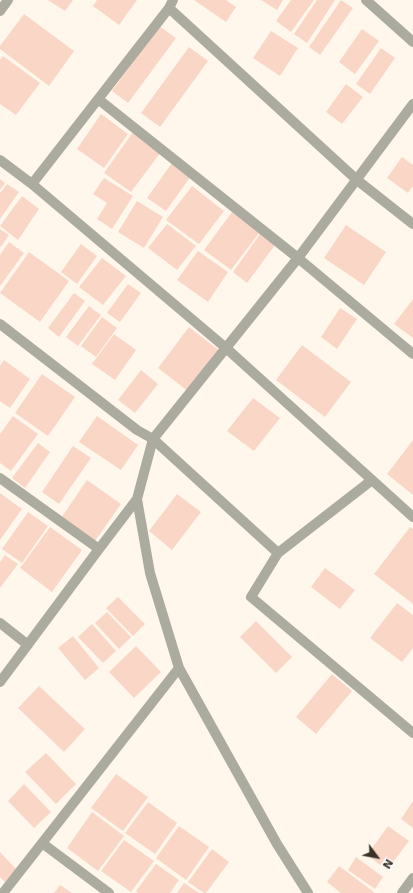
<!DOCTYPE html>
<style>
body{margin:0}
#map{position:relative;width:413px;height:893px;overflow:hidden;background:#fff7ec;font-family:"DejaVu Sans",sans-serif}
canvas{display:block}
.north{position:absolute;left:357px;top:837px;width:40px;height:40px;-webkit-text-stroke:3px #fff;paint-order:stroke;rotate:122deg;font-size:11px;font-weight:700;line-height:16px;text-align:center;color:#393228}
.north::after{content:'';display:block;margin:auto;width:14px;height:18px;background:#393228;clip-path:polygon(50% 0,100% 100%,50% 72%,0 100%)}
</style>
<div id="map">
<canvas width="413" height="893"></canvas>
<div class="north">N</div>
</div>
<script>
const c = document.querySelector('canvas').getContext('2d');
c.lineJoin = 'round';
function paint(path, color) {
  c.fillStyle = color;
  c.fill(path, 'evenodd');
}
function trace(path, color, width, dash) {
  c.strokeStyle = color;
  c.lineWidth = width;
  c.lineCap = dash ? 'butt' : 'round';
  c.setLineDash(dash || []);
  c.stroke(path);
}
paint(new Path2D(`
 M 48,0 L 73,0 L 65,11 Z
 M 97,0 L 137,0 L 119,25 L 93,6 Z
 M 194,0 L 226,0 L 236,7 L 226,22 Z
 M 261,0 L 283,0 L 277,10 Z
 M 291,0 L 314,0 L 291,32 L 276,21 Z
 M 317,0 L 335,0 L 307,43 L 294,34 Z
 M 341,0 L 353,8 L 320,55 L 309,47 Z
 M 24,14 L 74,51 L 49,86 L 0,49 L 0,46 Z
 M 159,26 L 176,38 L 128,103 L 112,91 Z
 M 362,29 L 379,41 L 355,74 L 339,62 Z
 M 271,31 L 298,48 L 280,76 L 253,58 Z
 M 189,47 L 208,61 L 160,127 L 141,113 Z
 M 381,48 L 395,58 L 370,94 L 356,84 Z
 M 3,56 L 40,83 L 16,115 L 0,104 L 0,60 Z
 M 346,84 L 363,97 L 342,124 L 326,112 Z
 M 101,114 L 128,134 L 104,168 L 77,149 Z
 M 133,132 L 161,152 L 131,192 L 104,173 Z
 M 402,157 L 413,165 L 413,186 L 408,193 L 387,178 Z
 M 172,163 L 191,176 L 166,211 L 147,198 Z
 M 104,178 L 133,196 L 112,229 L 97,219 L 107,203 L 93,194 Z
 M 0,179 L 5,183 L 0,190 Z
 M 7,184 L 19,192 L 0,219 L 0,193 Z
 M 192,186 L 224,211 L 199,244 L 166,220 Z
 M 22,196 L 39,209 L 18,240 L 0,226 Z
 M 137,201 L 163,217 L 144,248 L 118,232 Z
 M 232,212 L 259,233 L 231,270 L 204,250 Z
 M 167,224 L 196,246 L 177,270 L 148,248 Z
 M 346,225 L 386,252 L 364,285 L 324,258 Z
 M 0,229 L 9,235 L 0,248 Z
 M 260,234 L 275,245 L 247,283 L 233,272 Z
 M 9,242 L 24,253 L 0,286 L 0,255 Z
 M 81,244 L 97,256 L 77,284 L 61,272 Z
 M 198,251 L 228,272 L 208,302 L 177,280 Z
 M 29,252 L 69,281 L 40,322 L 0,293 Z
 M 102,258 L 126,276 L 103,305 L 79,287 Z
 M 128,284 L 141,293 L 120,322 L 107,313 Z
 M 74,293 L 85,301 L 59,337 L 48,328 Z
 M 413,299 L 413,338 L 394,324 Z
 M 89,306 L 101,315 L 78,346 L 66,337 Z
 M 340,308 L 357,319 L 337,349 L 321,337 Z
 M 102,317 L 117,328 L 96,357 L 81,346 Z
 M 189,327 L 220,351 L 189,392 L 158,368 Z
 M 114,334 L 136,350 L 115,380 L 92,364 Z
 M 302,345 L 351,382 L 325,417 L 276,380 Z
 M 4,360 L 30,379 L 10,408 L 0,401 L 0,366 Z
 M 141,370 L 158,384 L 135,413 L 118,400 Z
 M 42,374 L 75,397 L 48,436 L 15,413 Z
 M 253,398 L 280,418 L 254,451 L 227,431 Z
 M 13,416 L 38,434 L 11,471 L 0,463 L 0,434 Z
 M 97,416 L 138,445 L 121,470 L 79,442 Z
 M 413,440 L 413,495 L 387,474 Z
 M 38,443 L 50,452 L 25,488 L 12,478 Z
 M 73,446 L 91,458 L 59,504 L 42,492 Z
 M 87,480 L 121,504 L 95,541 L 61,518 Z
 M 0,493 L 22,509 L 0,540 Z
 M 177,494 L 201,512 L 172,550 L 149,531 Z
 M 28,512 L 48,526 L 22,563 L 2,549 Z
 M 50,527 L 82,550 L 52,592 L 20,568 Z
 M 410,527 L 413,529 L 413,604 L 374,574 Z
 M 5,555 L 18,564 L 0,588 L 0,562 Z
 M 325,568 L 355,590 L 340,609 L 311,587 Z
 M 118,597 L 145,624 L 133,636 L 106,608 Z
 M 397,603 L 413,615 L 413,648 L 402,662 L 370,638 Z
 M 107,612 L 131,637 L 119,649 L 95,623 Z
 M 256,621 L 292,657 L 276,673 L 240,637 Z
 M 92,624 L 116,651 L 103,663 L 78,637 Z
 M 73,636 L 99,668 L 85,680 L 58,648 Z
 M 136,646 L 161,672 L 134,698 L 109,672 Z
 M 332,674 L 352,691 L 316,734 L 296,717 Z
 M 39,686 L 85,729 L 64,752 L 18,708 Z
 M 46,753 L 76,784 L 56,804 L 25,772 Z
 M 116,774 L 148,797 L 123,831 L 91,808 Z
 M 24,784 L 51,812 L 34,828 L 8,801 Z
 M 413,801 L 413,828 L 401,819 Z
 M 148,802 L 177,823 L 155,854 L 125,833 Z
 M 92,812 L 124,836 L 98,871 L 67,848 Z
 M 179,826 L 209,847 L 186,880 L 156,858 Z
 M 388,826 L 409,841 L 387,870 L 367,855 Z
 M 124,840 L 154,861 L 131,892 L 101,871 Z
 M 212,849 L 229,862 L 206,893 L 204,893 L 188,882 Z
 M 0,852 L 17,870 L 5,882 L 0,877 Z
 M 356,857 L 383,877 L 375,889 L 348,870 Z
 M 156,864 L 179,880 L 170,893 L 138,893 L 136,891 Z
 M 339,866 L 374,892 L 373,893 L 341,893 L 327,882 Z
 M 184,883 L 199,893 L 177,893 Z
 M 60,885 L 72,893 L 54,893 Z`), '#fad6c7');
trace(new Path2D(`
 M 366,0 L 413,42
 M 169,8 L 357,180 L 413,224
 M 0,11 L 8,0
 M 98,99 L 298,258 L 413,354
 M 0,160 L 32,184 L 226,348 L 413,517
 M 32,184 L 169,8 L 173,0
 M 0,324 L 137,430 L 153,439 L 298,258 L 413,104
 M 0,478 L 99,549 L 0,682
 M 137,499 L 150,573 L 179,668 L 277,844 L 308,893
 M 99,549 L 137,499 L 153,439 L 278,553 L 251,597 L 413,733
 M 278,553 L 372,480
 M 0,623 L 28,645
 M 42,843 L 109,893
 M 3,893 L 179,668
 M 402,893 L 413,878`), '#acab9f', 10);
</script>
